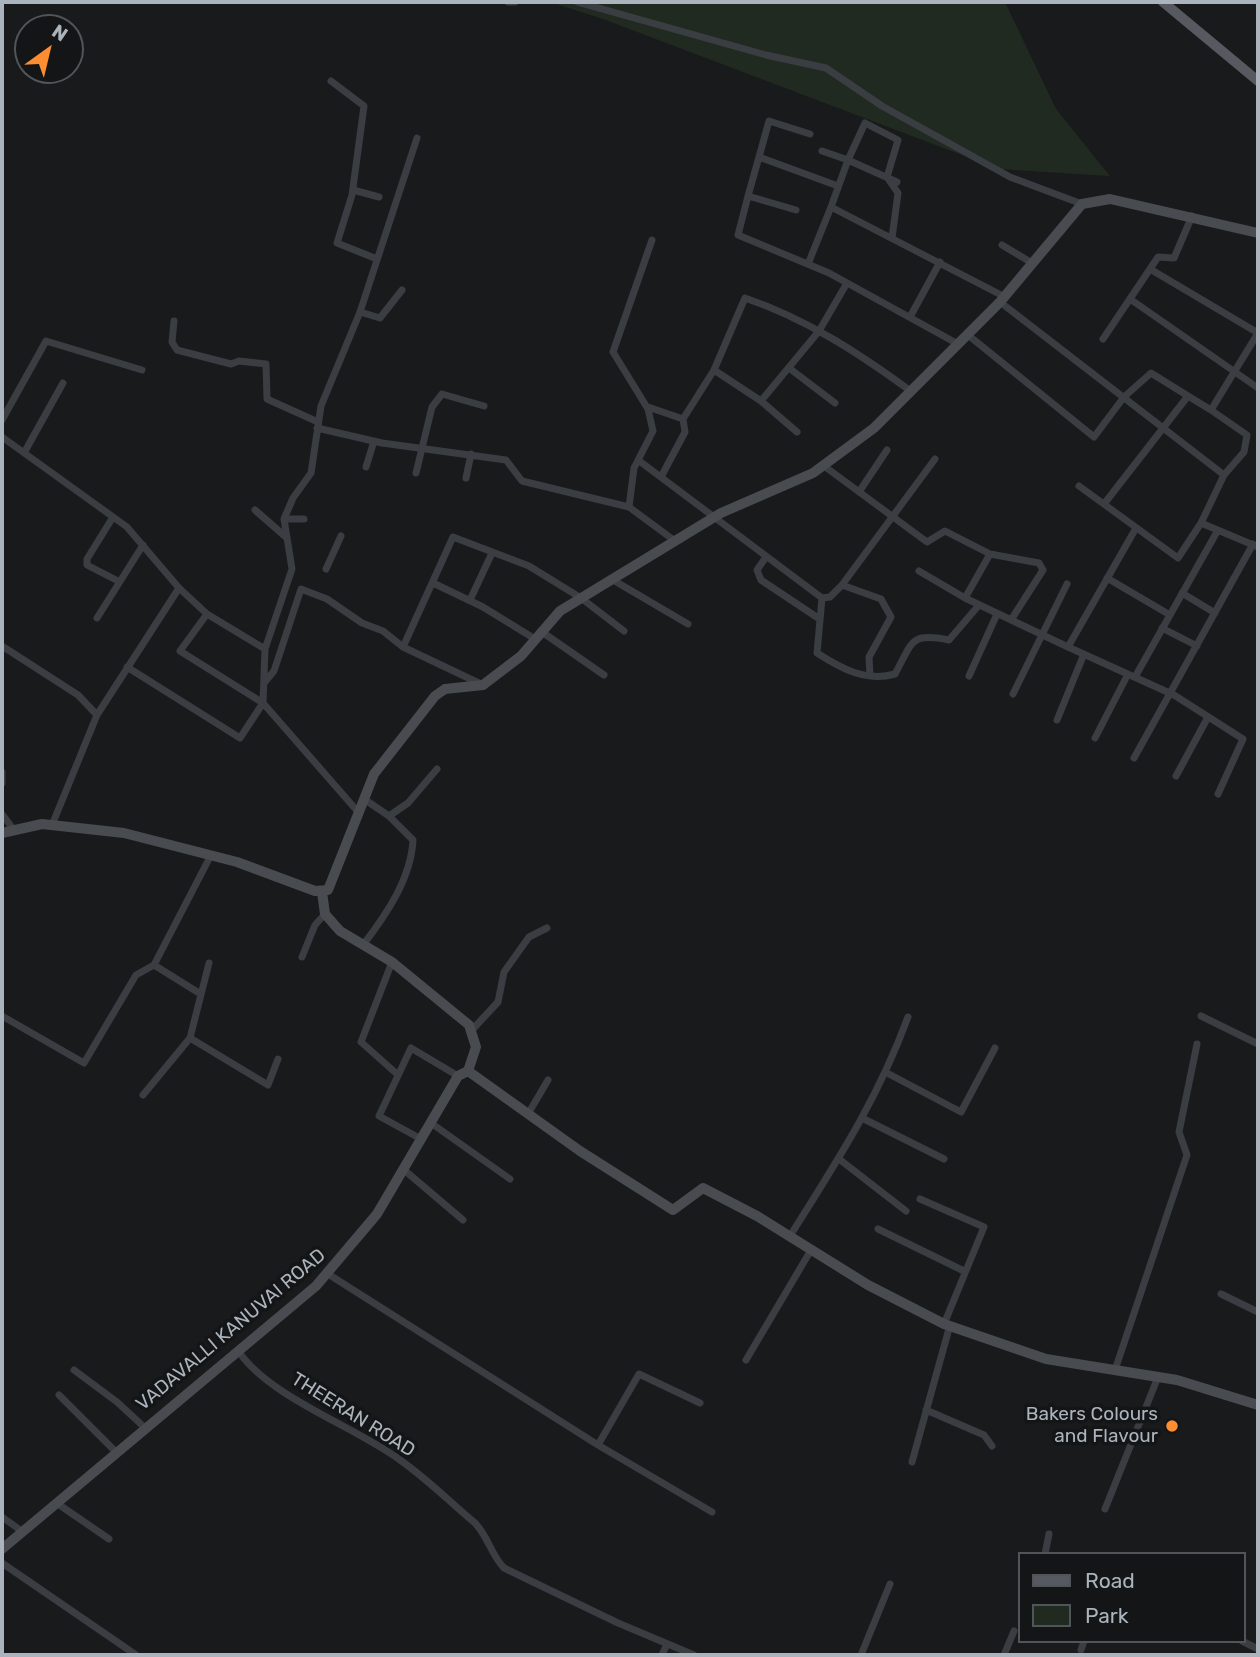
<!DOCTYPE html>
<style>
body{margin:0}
#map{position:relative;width:1260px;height:1657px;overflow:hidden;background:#191a1c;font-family:Rubik,sans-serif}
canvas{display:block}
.frame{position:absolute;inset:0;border:4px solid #abb4bc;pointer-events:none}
.legend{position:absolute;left:1018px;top:1552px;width:228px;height:91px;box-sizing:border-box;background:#141517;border:2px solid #505559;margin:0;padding:9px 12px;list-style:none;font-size:21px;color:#abb4bc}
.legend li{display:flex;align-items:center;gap:14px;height:35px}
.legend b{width:35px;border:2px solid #505559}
.north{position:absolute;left:14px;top:14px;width:70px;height:70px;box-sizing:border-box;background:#141517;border:2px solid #505559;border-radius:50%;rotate:34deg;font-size:19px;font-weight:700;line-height:28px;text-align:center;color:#abb4bc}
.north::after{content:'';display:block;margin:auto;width:24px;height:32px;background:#fc8e31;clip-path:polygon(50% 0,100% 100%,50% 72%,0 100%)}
</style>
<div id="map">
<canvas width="1260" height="1657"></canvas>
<div class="frame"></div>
<ul class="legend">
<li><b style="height:9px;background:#565a60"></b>Road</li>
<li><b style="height:19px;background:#212a21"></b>Park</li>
</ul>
<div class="north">N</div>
</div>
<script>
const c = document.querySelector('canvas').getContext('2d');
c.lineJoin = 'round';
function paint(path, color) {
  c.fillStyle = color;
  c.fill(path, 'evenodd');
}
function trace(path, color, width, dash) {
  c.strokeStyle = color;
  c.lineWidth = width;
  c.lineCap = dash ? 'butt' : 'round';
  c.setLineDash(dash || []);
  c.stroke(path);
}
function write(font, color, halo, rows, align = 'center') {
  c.font = font + ' Rubik,sans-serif';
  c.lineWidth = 7;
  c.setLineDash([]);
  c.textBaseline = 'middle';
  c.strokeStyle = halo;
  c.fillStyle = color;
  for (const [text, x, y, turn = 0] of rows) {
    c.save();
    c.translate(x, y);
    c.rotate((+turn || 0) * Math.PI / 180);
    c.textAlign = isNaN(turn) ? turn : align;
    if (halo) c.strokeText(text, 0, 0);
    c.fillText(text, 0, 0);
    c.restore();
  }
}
paint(new Path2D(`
 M 550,2 L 1005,2 L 1056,109 L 1110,176 L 999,169 L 603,19 Z`), '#212a21');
trace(new Path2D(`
 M 508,2 L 515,2
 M 577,2 L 766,55 L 826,68 L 882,106 L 1010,177 L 1082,204
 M 331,81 L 364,106 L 352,195 L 337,243 L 377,259
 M 810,134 L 769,121 L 759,157 L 838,186
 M 822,151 L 848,160 L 865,123 L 898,140 L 887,177 L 898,193 L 892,238
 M 897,182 L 848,160 L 831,207 L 1005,297
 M 353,190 L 379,197
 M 748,196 L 759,157
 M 796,210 L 748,196 L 738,235 L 829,273 L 958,344
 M 1002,245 L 1032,263
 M 808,264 L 831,207
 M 1150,269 L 1258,333
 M 847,283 L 819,331 L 761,401 L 714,370 L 745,298 C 807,319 860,354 912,392
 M 1130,299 L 1258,388
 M 1000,302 L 1224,475 L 1201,523 L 1258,547
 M 360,312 L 380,318 L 402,290
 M 910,317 L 940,262
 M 174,321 L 172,342 L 177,350 L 231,364 L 239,361 L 266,364 L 267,399 L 318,422
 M 968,335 L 1094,437 L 1124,397 L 1151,373 L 1188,396
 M 1103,339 L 1158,257 L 1174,258 L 1192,216
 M 789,368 L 835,403
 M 761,401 L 797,432
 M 648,407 L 683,419
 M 1211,410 L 1247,435 L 1244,452 L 1224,475
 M 2,420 L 46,341 L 142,370
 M 317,428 L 382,443 L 506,460 L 522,481 L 629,507 L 675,541
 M 2,437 L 127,527 L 179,588 L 207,614 L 265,649
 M 24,453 L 63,383
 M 638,460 L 822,598 L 830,597 L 842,585 L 935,459
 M 824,466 L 927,542 L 945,531 L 990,554 L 1039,563 L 1043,570 L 1011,620
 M 366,467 L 374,441
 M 416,473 L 432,407 L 442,394 L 484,406
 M 661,477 L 685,432 L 683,419 L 714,370
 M 466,478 L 471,454
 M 1079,486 L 1178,558 L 1201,523
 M 859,492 L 887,450
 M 1104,504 L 1188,396 L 1211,410 L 1258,333
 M 629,507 L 634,468 L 653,431 L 648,409 L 613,352 L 652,240
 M 255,510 L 287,538
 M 113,517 L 87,559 L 87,565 L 118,581
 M 284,519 L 304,519
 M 1136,528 L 1068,647 L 1174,695 L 1243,739 L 1218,794
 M 766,557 L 757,570 L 761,580 L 818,618
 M 326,569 L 341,536
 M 919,571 L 965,598 L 1068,647
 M 1107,578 L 1170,615
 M 613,580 L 688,624
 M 433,583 L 483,607 L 535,639
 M 842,585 L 881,599 L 891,617 L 869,657 L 870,676
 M 1182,593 L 1215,613
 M 822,598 L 817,653 C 842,669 865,682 895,674 C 913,642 909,632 949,640 L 979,605
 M 965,598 L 990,554
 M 470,600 L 492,553
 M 97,618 L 143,545
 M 1162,628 L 1197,646
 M 542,632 L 604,675
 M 2,646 L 78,695 L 97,715
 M 403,647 L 453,537 L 529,566 L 581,598 L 624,631
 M 127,667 L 240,738 L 263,703 L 180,651 L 207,614
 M 969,676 L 997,614
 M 1135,677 L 1218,530
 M 264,683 L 274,671 L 301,589 L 327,599 L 362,623 L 383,631 L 403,647 L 483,685
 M 1013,694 L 1067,584
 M 1057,720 L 1084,654
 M 1095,738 L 1128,674
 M 1134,758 L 1253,544
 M 2,772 L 2,783
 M 1176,776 L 1208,717
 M 359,813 L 263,703 L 265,649 L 292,569 L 284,519 L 293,498 L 311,473 L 321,406 L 360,312 L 417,138
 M 2,814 L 14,830
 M 389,816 L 408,803 L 437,769
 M 52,825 L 97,715 L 179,588
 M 363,945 C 386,915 411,879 413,840 L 389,816 L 364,799
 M 302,957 L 315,925 L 325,914
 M 392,962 L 361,1042 L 397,1074
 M 154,965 L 199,993
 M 2,1016 L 84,1063 L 136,975 L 154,965 L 211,855
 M 1201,1016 L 1258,1044
 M 472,1030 L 498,1002 L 504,972 L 529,937 L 547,928
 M 190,1038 L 268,1085 L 278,1059
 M 887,1073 L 961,1112 L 995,1048
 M 143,1095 L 190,1038 L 209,963
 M 528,1114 L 548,1080
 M 864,1119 L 944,1159
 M 431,1123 L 510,1179
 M 421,1139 L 379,1116 L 411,1048 L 458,1076
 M 839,1159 L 906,1211
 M 403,1169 L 463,1220
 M 920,1199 L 984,1227 L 944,1324
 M 878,1229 L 964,1271
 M 790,1236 C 837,1161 877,1101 908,1017
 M 328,1274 L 598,1445 L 712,1512
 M 1221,1294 L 1258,1312
 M 239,1352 C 271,1398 354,1426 400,1460 C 426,1478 450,1502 475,1523 C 489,1538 490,1553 504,1568 L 618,1623 L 694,1655
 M 746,1360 L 811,1250
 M 74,1370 L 117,1402 L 144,1427
 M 1115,1370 L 1187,1155 L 1179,1132 L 1197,1044
 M 59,1395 L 116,1452
 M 926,1410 L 984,1435 L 992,1446
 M 598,1445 L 639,1374 L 700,1403
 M 912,1462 L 950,1325
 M 58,1504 L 109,1539
 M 1105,1509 L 1158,1377
 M 2,1517 L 23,1532
 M 1045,1554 L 1049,1534
 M 2,1563 L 136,1655
 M 1242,1641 L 1258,1649
 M 1081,1650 L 1084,1641
 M 662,1655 L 667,1644
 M 861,1655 L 890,1584
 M 1004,1655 L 1014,1631`), '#3a3d41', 7);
trace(new Path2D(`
 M 2,833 L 42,824 L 124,833 L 237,862 L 315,891 L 328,890 L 374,774 L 435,696 L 445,689 L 483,685 L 521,656 L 560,611 L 721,513 L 813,473 L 874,428 L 1000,302 L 1082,204 L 1110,199 L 1258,233
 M 322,892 L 325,914 L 340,931 L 392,962 L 469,1025 L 476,1047 L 468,1071
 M 468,1071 L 580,1151 L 673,1210 L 703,1188 L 757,1216 L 868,1285 L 944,1324 L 1046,1359 L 1177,1380 L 1258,1405
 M 2,1549 L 316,1286 L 377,1214 L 458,1076 L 468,1071`), '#484c51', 10);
trace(new Path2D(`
 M 1163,2 L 1258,81`), '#565a60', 10);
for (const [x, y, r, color] of [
 [1172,1426,7,"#fc8e31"]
]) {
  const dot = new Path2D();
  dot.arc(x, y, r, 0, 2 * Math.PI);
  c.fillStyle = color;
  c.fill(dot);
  trace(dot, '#141517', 2.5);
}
write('19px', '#abb4bc', '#141517', [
 ["VADAVALLI KANUVAI ROAD",231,1330,-40],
 ["THEERAN ROAD",353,1415,32]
]);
write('19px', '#abb4bc', '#141517', [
 ["Bakers Colours",1158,1415],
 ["and Flavour",1158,1437]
], 'right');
</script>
